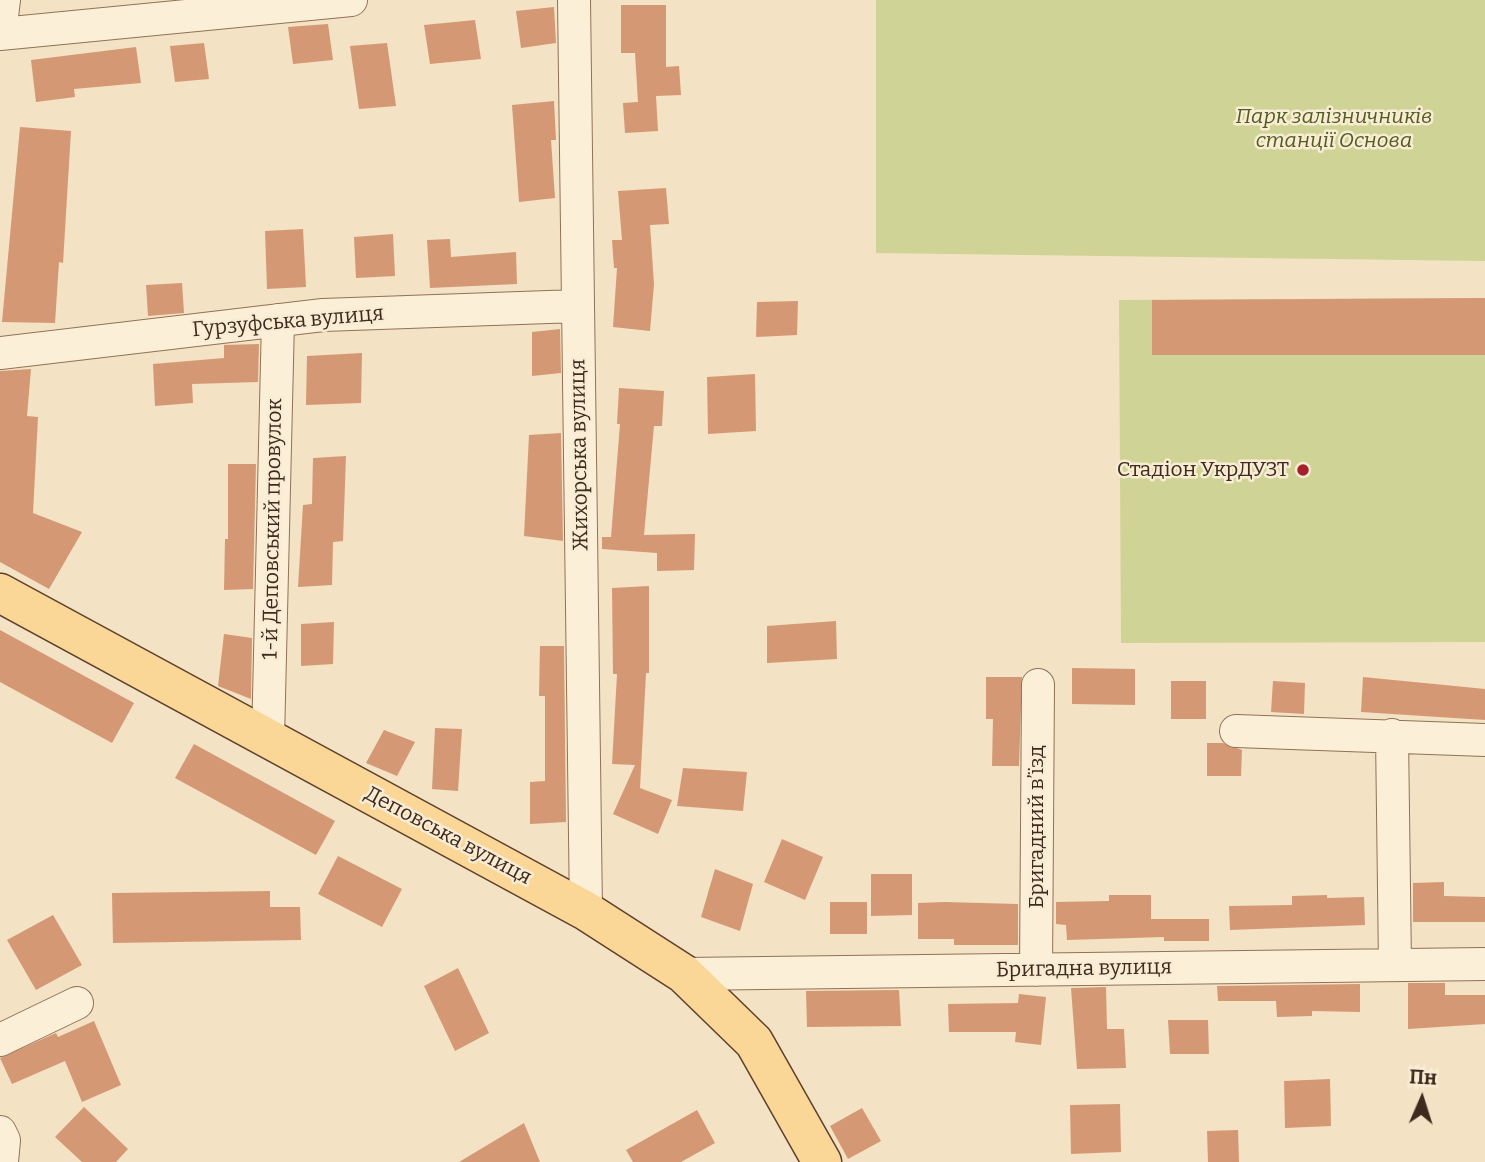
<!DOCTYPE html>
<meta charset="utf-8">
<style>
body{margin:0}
#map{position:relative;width:1485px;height:1162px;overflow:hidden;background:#f3e2c3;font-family:Bitter,serif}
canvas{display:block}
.north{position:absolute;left:1387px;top:1064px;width:70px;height:70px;-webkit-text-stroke:5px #f9ecd4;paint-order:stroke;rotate:3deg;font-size:19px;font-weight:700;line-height:28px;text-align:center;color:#3e2b1d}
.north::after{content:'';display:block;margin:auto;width:24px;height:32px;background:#3e2b1d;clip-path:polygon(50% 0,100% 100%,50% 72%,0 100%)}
</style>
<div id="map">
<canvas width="1485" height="1162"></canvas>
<div class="north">Пн</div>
</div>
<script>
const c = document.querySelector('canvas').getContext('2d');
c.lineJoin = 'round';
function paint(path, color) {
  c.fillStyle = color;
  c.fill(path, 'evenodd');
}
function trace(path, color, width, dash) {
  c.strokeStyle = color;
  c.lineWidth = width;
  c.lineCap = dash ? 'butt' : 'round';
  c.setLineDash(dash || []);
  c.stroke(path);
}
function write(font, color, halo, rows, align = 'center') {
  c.font = font + ' Bitter,serif';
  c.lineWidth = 5;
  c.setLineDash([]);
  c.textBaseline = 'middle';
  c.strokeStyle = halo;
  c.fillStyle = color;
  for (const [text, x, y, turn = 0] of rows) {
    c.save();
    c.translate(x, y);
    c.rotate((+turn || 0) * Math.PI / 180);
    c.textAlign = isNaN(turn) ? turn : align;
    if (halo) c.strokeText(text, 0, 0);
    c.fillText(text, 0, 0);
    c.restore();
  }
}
paint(new Path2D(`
 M 876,0 L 1485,0 L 1485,261 L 876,253 Z
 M 1485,298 L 1485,642 L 1121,643 L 1119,300 Z`), '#cfd395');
paint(new Path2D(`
 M 621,5 L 666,5 L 666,67 L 679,66 L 681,95 L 656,96 L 658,131 L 625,133 L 623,103 L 638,102 L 635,53 L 621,53 Z
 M 554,7 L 556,43 L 521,48 L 516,11 Z
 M 475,20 L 481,59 L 430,64 L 424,25 Z
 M 328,24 L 333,60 L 293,64 L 288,27 Z
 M 204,43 L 209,79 L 175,82 L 170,46 Z
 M 387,43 L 396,106 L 359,109 L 350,46 Z
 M 136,47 L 141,83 L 74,89 L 75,97 L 36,102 L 31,60 Z
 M 554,101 L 556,140 L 551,140 L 555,198 L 519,202 L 512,105 Z
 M 20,127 L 71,131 L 63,263 L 59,262 L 55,323 L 2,322 Z
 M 666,188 L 669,224 L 650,225 L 654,284 L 650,331 L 613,327 L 617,268 L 614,268 L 612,240 L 622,240 L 618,191 Z
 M 303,229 L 306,287 L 267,289 L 265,231 Z
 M 393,234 L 395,276 L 356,278 L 354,237 Z
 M 450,239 L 451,257 L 516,252 L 517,284 L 430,288 L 427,240 Z
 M 182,283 L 184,313 L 148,316 L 146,285 Z
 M 1485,298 L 1485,355 L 1152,355 L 1152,300 Z
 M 798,301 L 797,335 L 756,337 L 757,302 Z
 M 560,329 L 561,373 L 532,376 L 532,332 Z
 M 259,344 L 258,382 L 192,384 L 193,403 L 155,406 L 153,364 L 224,358 L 224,345 Z
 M 362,353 L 361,403 L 306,405 L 307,356 Z
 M 31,369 L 27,416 L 38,417 L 33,513 L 82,532 L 49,589 L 0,562 L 0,371 Z
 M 755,374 L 756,431 L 708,434 L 707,377 Z
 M 619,388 L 664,391 L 662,426 L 654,426 L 644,535 L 695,534 L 694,570 L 657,571 L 657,553 L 602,549 L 602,537 L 611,537 L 620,424 L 617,424 Z
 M 561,433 L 563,541 L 524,536 L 529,435 Z
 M 346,456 L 343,541 L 333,542 L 332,585 L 298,587 L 303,505 L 312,504 L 313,458 Z
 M 228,464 L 256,464 L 253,589 L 224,590 L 225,539 L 228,539 Z
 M 649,586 L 649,673 L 646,673 L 640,788 L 672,800 L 658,834 L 613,814 L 635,765 L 612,764 L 617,674 L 613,674 L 612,588 Z
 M 836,621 L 837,659 L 767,663 L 767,626 Z
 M 334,622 L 333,664 L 301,666 L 301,624 Z
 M 0,630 L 134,703 L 112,743 L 0,682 Z
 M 224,634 L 252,638 L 251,699 L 218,686 Z
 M 540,646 L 564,646 L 566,822 L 530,824 L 530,782 L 545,781 L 545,696 L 539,696 Z
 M 1072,668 L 1135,669 L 1135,705 L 1072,704 Z
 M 986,677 L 1022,677 L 1019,766 L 992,766 L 993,719 L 986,719 Z
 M 1363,677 L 1485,689 L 1485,720 L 1361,712 Z
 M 1171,681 L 1206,681 L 1206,719 L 1171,719 Z
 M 1273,681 L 1305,683 L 1304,714 L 1271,712 Z
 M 435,728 L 462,729 L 458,791 L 432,789 Z
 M 384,730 L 415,742 L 397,776 L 366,763 Z
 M 1207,743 L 1223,743 L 1242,750 L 1241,776 L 1207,776 Z
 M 194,744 L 335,821 L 316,855 L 175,778 Z
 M 683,768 L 747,772 L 743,811 L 677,806 Z
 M 782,839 L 823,857 L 805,900 L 764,882 Z
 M 338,856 L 402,889 L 382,927 L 318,894 Z
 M 715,869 L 753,884 L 740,931 L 701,917 Z
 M 871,874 L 912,874 L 912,915 L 871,916 Z
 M 1444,882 L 1444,896 L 1485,897 L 1485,922 L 1413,922 L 1413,883 Z
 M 270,891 L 270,907 L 300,907 L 301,940 L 113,943 L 112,893 Z
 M 1109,895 L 1151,895 L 1151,919 L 1209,919 L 1209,941 L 1164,941 L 1164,937 L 1067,940 L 1066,925 L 1056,924 L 1056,902 L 1109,901 Z
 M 1327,895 L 1327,898 L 1364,897 L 1365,925 L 1230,930 L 1229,906 L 1292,905 L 1292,896 Z
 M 830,902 L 867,902 L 867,934 L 830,934 Z
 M 945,902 L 1018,904 L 1018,945 L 954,945 L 954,939 L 918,939 L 918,903 Z
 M 53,915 L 82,965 L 36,990 L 7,940 Z
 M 458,968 L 489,1033 L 455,1051 L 424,986 Z
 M 1408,983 L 1445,983 L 1445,995 L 1485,995 L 1485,1024 L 1408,1029 Z
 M 1360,984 L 1360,1012 L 1312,1011 L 1312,1016 L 1277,1017 L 1276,1001 L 1218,1001 L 1217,986 Z
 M 1106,987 L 1107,1029 L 1124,1029 L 1126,1068 L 1077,1069 L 1071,988 Z
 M 899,990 L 901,1026 L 807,1027 L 806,991 Z
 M 1019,994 L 1046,997 L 1041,1045 L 1015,1042 L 1016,1032 L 949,1032 L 948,1004 L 1018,1003 Z
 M 1168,1020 L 1208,1020 L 1209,1054 L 1170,1054 Z
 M 94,1021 L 121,1085 L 82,1102 L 65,1061 L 12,1084 L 0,1058 L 56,1033 L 58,1037 Z
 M 1330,1079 L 1331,1126 L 1285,1128 L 1284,1081 Z
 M 1120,1104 L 1121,1152 L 1071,1154 L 1070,1105 Z
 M 84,1107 L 128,1149 L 116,1162 L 82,1162 L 55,1137 Z
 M 862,1108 L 881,1141 L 848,1159 L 830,1126 Z
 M 697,1110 L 715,1143 L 681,1162 L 633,1162 L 626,1150 Z
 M 524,1123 L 540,1162 L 459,1162 Z
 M 1238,1130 L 1239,1162 L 1208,1162 L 1207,1131 Z`), '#d59875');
const minor = new Path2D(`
 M 574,0 L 586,911
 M 0,33 L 4,0
 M 0,34 L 351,0
 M 0,353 L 323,315 L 577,306
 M 1236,731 L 1485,740
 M 1392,735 L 1395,965
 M 268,739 L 278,320
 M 1036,970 L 1038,685
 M 684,974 L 1485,964
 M 0,1040 L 77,1003
 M 0,1132 L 4,1140 L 2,1162`);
const major = new Path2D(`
 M 0,593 L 586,911 L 684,974 L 754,1042 L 822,1162`);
trace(minor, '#907257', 34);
trace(major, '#5d402c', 41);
trace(minor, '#fcefd8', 32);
trace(major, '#fad697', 38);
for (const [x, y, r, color] of [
 [1303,470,7,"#a62029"]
]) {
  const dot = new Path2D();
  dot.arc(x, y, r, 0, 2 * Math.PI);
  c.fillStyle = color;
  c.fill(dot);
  trace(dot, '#f9ecd4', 2.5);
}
write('italic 21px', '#515d21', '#f9ecd4', [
 ["Парк залізничників",1334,117],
 ["станції Основа",1334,141]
]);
write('21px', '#3e2b1d', '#f9ecd4', [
 ["Гурзуфська вулиця",288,322,-5],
 ["Жихорська вулиця",580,455,-91],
 ["1-й Деповський провулок",273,529,-89],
 ["Бригадний в’їзд",1037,827,-90],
 ["Деповська вулиця",448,836,28],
 ["Бригадна вулиця",1084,969,-1]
]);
write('21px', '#3e2b1d', '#f9ecd4', [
 ["Стадіон УкрДУЗТ",1289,470]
], 'right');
</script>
